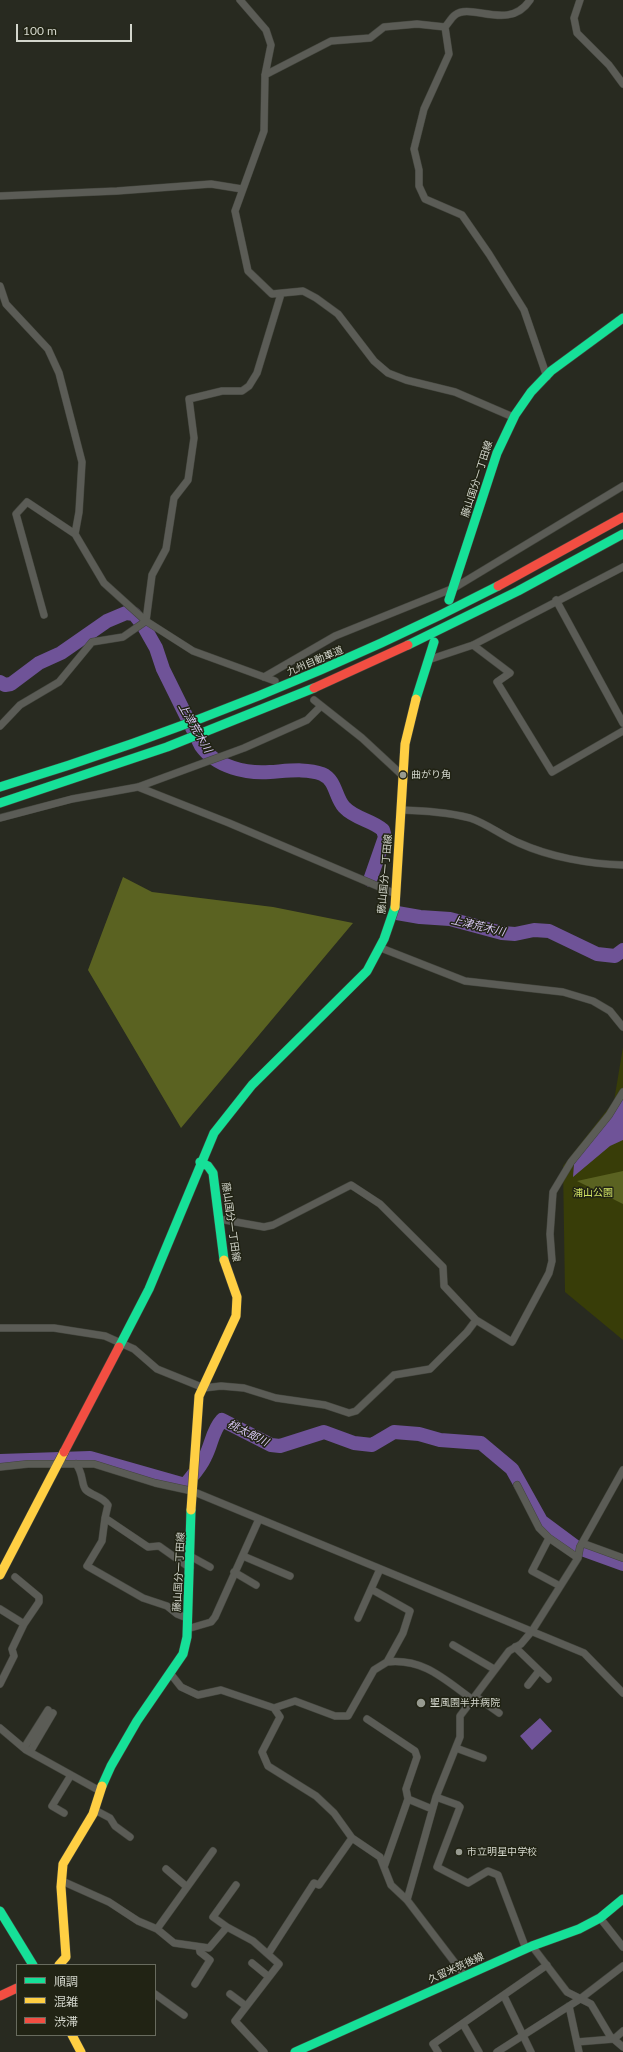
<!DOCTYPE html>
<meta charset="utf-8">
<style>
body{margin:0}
#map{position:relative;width:623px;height:2052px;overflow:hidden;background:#282a20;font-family:Lato,"Noto Sans JP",sans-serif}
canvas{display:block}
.legend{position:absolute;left:16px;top:1964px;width:140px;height:72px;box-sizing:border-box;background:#212314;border:1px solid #686b5e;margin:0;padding:5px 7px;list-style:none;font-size:12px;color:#d3d6cc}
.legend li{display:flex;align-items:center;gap:8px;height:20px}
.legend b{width:20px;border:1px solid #686b5e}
.scale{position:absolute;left:16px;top:24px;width:116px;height:18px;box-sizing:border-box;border:2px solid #d3d6cc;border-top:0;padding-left:5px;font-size:12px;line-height:14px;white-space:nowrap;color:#d3d6cc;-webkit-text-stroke:3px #212314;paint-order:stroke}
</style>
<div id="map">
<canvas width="623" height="2052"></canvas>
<ul class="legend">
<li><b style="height:5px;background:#16e098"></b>順調</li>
<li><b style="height:5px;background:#ffcf43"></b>混雑</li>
<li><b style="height:5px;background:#f24e42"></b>渋滞</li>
</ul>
<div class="scale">100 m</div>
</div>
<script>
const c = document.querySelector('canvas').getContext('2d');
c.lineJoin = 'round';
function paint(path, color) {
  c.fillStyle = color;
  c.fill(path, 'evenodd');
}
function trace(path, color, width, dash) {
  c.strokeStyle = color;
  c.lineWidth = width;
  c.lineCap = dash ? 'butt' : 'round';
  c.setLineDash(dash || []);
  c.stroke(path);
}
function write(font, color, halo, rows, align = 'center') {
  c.font = font + ' Lato,"Noto Sans JP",sans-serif';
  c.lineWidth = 3;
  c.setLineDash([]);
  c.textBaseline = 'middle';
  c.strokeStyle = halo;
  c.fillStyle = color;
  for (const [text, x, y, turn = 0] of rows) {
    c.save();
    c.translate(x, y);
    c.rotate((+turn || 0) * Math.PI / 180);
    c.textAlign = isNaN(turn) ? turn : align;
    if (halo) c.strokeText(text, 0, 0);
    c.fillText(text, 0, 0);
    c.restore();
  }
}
paint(new Path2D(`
 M 623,1047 L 623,1340 L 565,1292 L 563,1166 L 614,1101 Z`), '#383d08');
paint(new Path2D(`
 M 123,877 L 152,892 L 273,907 L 353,923 L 181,1128 L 88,970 Z
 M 623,1171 L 623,1204 L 577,1181 Z`), '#5a6221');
paint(new Path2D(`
 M 623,1096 L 623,1140 L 610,1146 L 573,1177 L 574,1164 Z
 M 540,1718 L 552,1731 L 532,1750 L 520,1736 Z`), '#6f5398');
trace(new Path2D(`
 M 0,682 L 5,685 L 11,684 L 39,663 L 61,653 L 107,621 L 126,613 L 134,614 L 143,625 L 156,648 L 163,669 L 201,746 C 216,767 247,774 270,772 C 287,771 307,768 322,774 C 336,780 335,797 344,807 C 355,819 372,820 383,830 L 385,837 L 370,880
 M 397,913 L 420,917 L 450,919 L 502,933 L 515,934 L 534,930 L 549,931 L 597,954 L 615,956 L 623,950
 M 0,1461 L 90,1458 L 185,1485 C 192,1476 200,1468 205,1457 C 212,1444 212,1431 222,1420 L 271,1445 L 280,1446 L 324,1432 L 354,1443 L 372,1445 L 394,1432 L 419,1434 L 440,1440 L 481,1443 L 512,1469 L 541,1521 L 576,1547 L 623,1564`), '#6f5398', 14);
const street = new Path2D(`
 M 240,0 L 266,30 L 271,45 L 265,75 L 264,131 L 235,211 L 248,271 L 272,294 L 303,291 L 316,298 L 338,314 L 374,361 L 388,373 L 406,380 L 455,392 L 513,417
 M 530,0 C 509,32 471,2 455,15 C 451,18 448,24 445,27 L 449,54 L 424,109 L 414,149 L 419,170 L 419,186 L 425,199 L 462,215 L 489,254 L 524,310 L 547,377
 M 580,0 L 574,18 L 577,33 L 609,65 L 623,84
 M 265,75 L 331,41 L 370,38 L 384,27 L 417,24 L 445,27
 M 0,196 L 117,191 L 211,184 L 242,189
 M 0,286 L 6,304 L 48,349 L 59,373 L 82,462 L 79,512 L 75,534
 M 556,600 L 623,723
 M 44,615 L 16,514 L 27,502 L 75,534 L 104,583 L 146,621 L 193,651 L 275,681
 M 473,645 L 510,673 L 497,682 L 552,772 L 623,731
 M 428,660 L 473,645 L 623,567
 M 264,677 L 335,636 L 454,588 L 623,486
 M 314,700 L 362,738 L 403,776
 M 0,726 L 20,705 L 59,682 L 92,642 L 123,637 L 146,621 L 152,575 L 166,549 L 174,498 L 188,480 L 194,438 L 189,399 L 222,391 L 242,391 L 249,386 L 257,373 L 281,294
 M 138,787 L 229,823 L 396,894
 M 401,810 C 424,811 448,812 470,818 C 488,824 502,836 519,843 C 550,857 589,864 623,865
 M 0,818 L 72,799 L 138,787 L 244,748 L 307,720 L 321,706
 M 381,948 L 465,981 L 563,992 L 593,1001 L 610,1011 L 623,1027
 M 476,1320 L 512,1342 L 549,1273 L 552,1261 L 550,1234 L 553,1192 L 571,1162 L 609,1115 L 623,1092
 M 0,1328 L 54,1328 L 105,1336 L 134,1349 L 157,1369 L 204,1388 L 221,1386 L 244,1388 L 276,1398 L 325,1405 L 349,1413 L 356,1411 L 394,1375 L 430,1369 L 467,1332 L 476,1320 L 444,1286 L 443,1267 L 380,1204 L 351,1185 L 273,1225 L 264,1227 L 219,1219
 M 76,1464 C 84,1474 81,1485 86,1490 C 93,1496 103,1497 108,1505 L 105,1518
 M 0,1467 L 28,1464 L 94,1464 L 155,1483 L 192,1491 L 584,1653 L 623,1693
 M 517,1485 L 539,1528 L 549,1538
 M 582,1543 L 623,1558
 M 190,1556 L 210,1567
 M 243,1556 L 290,1576
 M 234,1572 L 256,1585
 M 560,1586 L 532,1571 L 549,1538 L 578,1558
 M 0,1609 L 24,1624 L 39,1602 L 39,1597 L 15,1577
 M 187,1618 L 177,1614 L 167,1606 L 143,1598 L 87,1566 L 102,1541 L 105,1518 L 148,1547 L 159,1546 L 190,1568
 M 358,1618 L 371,1589
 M 187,1629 L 211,1622 L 215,1617 L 259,1519
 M 453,1645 L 494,1669
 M 515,1647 L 548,1679
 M 387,1662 C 424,1658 445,1680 473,1700
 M 170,1673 L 181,1687 L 198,1695 L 221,1690 L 274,1708 L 280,1717 L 262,1752 L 268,1766 L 316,1796 L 334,1813 L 352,1838 L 380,1857 L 391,1885 L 407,1900 L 465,1976
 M 0,1684 L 14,1656 L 12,1649 L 24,1624
 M 528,1685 L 539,1671
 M 475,1696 L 499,1713
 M 274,1708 L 295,1701 L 335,1716 L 348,1716 L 374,1670 L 387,1662 L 403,1633 L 410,1611 L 371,1589 L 380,1569
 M 367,1719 L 415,1751 L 417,1757 L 406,1789 L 408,1799
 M 0,1728 L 26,1750 L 100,1791
 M 24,1748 L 48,1710
 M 456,1748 L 483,1758
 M 30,1752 L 53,1713
 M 436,1797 L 458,1805 L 460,1807 L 437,1867 L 468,1883 L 488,1871 L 498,1875 L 526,1949
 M 95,1810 L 110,1818 L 115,1826 L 130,1837
 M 64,1813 L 52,1806 L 71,1775
 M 384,1867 L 408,1799 L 432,1809
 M 166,1869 L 187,1887
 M 62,1881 L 109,1902 L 138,1921 L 157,1929 L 174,1943 L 209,1948 L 227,1927 L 253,1941 L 279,1964 L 235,2021 L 264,2052
 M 407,1900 L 436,1797 L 460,1737 L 460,1716 L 509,1651 L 521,1644 L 532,1631 L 578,1558 L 580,1547 L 623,1470
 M 600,1918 L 623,1947
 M 227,1927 L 213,1917 L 236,1885
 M 157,1929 L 213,1851
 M 532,1946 L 567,1992 L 591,2004 L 610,2036 L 623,2047
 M 268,1954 L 314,1883 L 319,1885 L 352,1838
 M 252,1963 L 269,1977
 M 195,1984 L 210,1960 L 200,1952 L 199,1947
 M 155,1994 L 184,2015
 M 230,1994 L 246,2006
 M 504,1996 L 531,2052
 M 569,2006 L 579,2052
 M 463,2024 L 479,2052
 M 577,2042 L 614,2039 L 623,2031
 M 438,2052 L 433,2044 L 547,1965
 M 497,2052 L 580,1999 L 623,1966`);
const fast = new Path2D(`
 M 449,600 L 497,453 L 515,415 L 531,392 L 551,371 L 623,318
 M 408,645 L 518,591 L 623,534
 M 416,699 L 434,642
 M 0,787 C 174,734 336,670 498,586
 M 0,803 L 167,747 L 314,688
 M 200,1162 L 208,1166 L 213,1173 L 224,1260
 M 119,1347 L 149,1289 L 214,1133 L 252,1085 L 367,971 L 384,939 L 395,907
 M 102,1786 L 111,1766 L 137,1721 L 183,1654 L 187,1637 L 191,1510
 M 0,1911 L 33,1965
 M 295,2052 L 532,1946 L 579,1929 L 600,1918 L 623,1899`);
const slow = new Path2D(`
 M 395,907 L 405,744 L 416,699
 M 191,1510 L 199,1396 L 236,1316 L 237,1297 L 224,1260
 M 0,1575 L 64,1452
 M 59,1965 L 66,1957 L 61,1887 L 63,1864 L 93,1814 L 102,1786
 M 72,2035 L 81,2052`);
const jam = new Path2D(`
 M 498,586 L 623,517
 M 314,688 L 408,645
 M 64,1452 L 119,1347
 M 0,1996 L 17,1988`);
trace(street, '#43453d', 8);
trace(fast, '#43453d', 10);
trace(slow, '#43453d', 10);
trace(jam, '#43453d', 10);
trace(street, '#5b5c56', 7);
trace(fast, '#16e098', 9);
trace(slow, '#ffcf43', 9);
trace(jam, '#f24e42', 9);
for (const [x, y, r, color] of [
 [403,775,4,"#979a90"],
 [421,1703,5,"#979a90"],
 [459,1852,4,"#979a90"]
]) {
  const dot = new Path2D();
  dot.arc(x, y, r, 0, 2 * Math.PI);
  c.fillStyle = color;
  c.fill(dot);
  trace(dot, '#212314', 1.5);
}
write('10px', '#d3d6cc', '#212314', [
 ["藤山国分一丁田線",477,479,-72],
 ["九州自動車道",315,661,-23],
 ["藤山国分一丁田線",385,874,-85],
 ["藤山国分一丁田線",231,1222,82],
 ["藤山国分一丁田線",179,1572,-87],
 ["久留米筑後線",456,1968,-24]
]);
write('10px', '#d3d6cc', '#212314', [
 ["曲がり角",411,775],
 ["聖風園半井病院",430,1703],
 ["市立明星中学校",467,1852]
], 'left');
write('10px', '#d0e264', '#212314', [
 ["浦山公園",593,1193]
]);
write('italic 11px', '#d6c7f1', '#212314', [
 ["上津荒木川",195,728,60],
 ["上津荒木川",478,926,13],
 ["桃太郎川",248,1433,27]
]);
</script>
